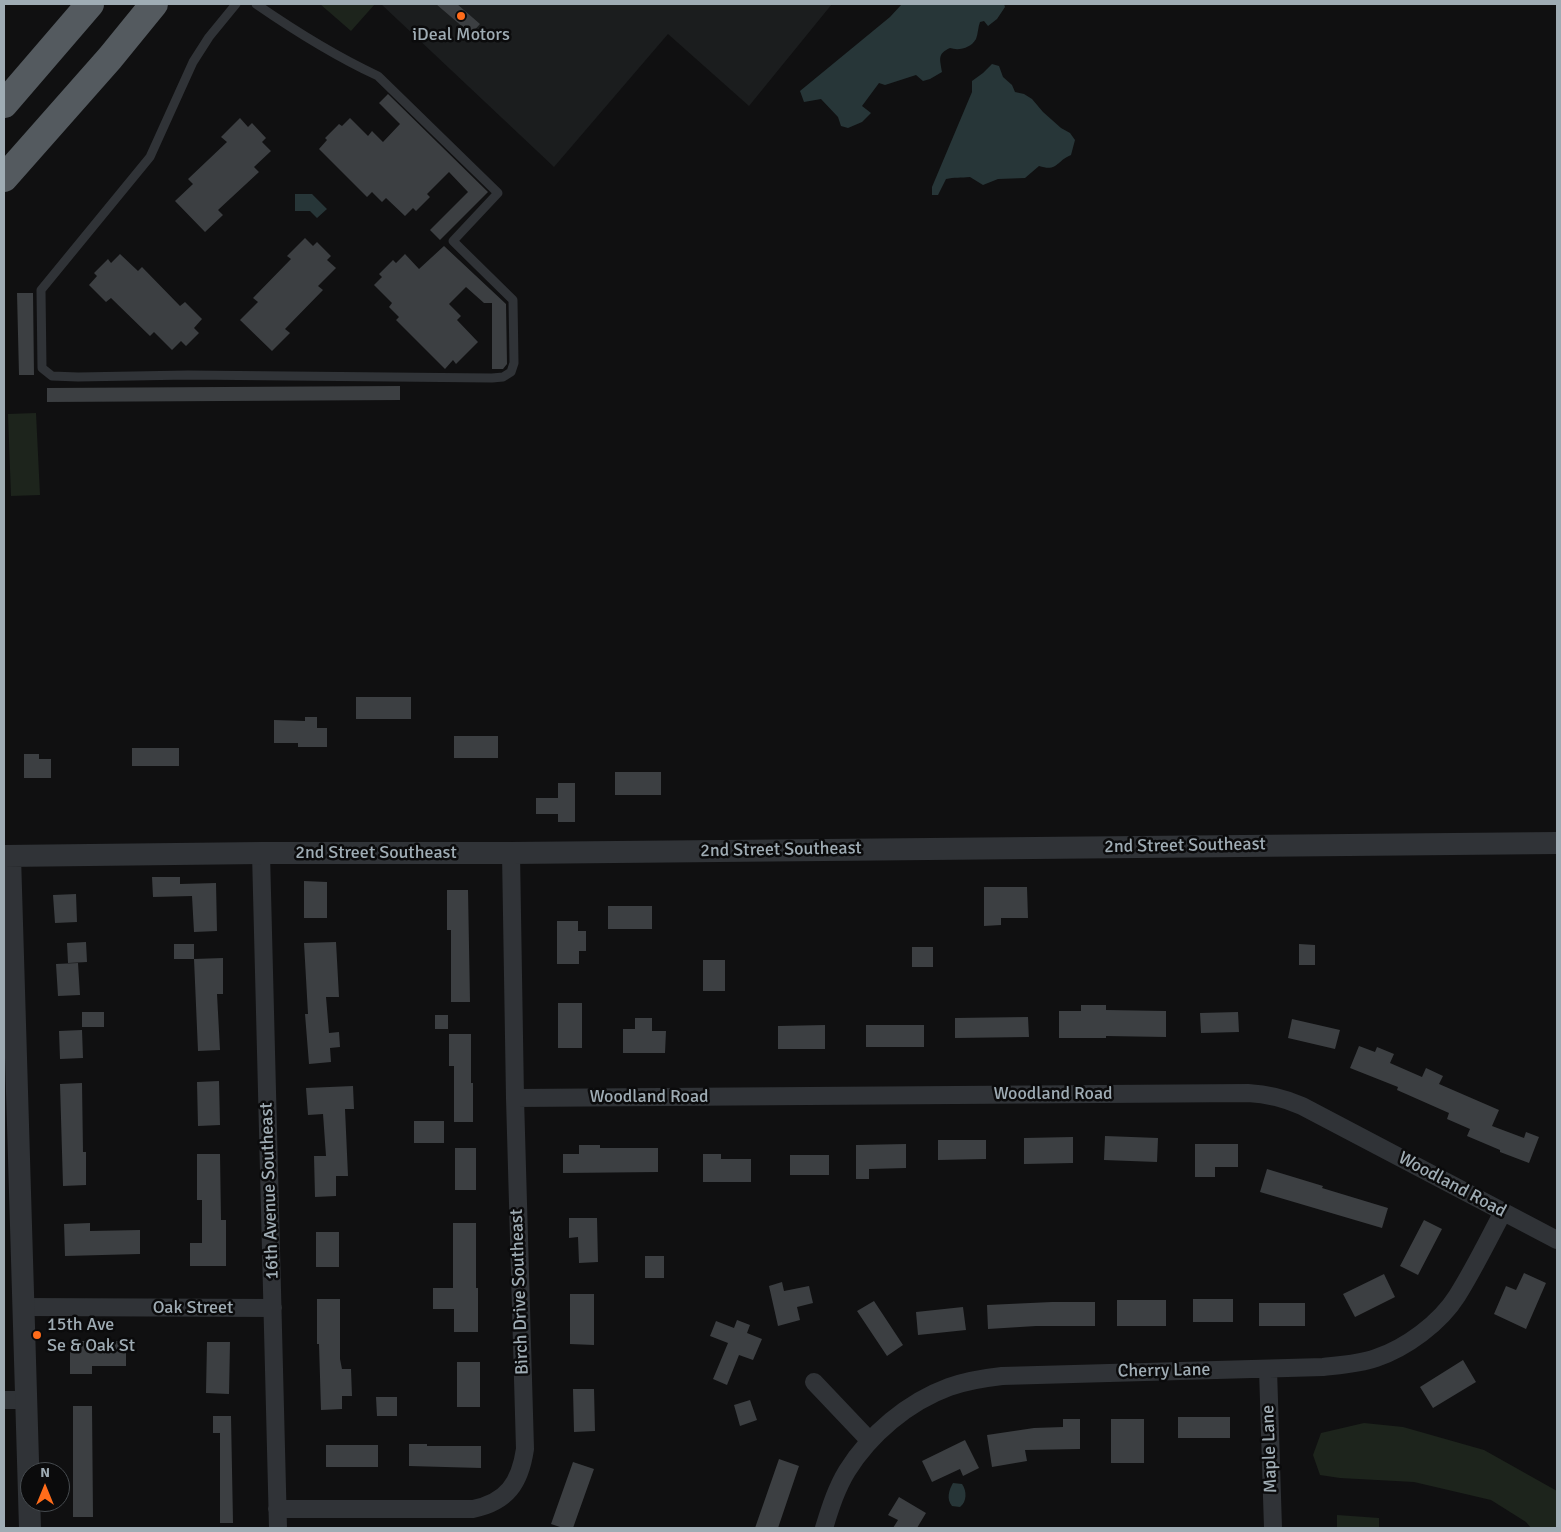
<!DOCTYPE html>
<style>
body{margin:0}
#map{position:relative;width:1561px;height:1532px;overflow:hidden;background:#101011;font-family:Signika,sans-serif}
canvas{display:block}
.frame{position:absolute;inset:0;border:5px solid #9facb4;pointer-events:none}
.north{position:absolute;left:20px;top:1462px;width:50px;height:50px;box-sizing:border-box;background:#0b0b0c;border:1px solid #464b4f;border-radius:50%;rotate:0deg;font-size:14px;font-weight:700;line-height:20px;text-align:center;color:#9facb4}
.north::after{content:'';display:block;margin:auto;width:18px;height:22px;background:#ff6c1a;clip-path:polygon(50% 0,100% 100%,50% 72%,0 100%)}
</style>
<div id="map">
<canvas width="1561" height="1532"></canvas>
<div class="frame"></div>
<div class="north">N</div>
</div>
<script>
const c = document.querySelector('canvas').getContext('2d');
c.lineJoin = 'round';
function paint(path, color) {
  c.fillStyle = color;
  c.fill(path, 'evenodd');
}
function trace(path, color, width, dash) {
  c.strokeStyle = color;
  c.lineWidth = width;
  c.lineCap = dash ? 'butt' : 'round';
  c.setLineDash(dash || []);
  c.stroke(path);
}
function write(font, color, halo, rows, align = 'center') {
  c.font = font + ' Signika,sans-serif';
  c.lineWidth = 5;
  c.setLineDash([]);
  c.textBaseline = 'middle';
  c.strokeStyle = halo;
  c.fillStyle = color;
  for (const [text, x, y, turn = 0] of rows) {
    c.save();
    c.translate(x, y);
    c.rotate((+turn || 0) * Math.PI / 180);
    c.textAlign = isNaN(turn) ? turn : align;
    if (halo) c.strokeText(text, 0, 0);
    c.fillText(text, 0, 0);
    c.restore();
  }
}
paint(new Path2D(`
 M 381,4 L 832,4 L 749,106 L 668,34 L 554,167 Z`), '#1b1d1e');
paint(new Path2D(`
 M 320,4 L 375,4 L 351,31 Z
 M 36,413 L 40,495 L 11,496 L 8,414 Z
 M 1364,1423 L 1403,1427 L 1484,1450 L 1557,1491 L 1557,1528 L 1531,1528 L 1526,1522 L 1491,1500 L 1414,1482 L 1340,1478 L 1320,1475 L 1313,1455 L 1321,1433 Z
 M 1337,1515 L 1379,1518 L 1379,1528 L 1337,1528 Z`), '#1d241c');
paint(new Path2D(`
 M 902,4 L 1004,4 L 1005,7 L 997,19 L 988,26 L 984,21 L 980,22 C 978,27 978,34 976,39 C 971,48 959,51 950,48 C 937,54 940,59 942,72 L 930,79 L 923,81 L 916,75 L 885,85 L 879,83 L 862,106 L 871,113 L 862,122 L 848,128 L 841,126 L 838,117 L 821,99 L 804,102 L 800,91 L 890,17 Z
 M 992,64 L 999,66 L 1003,77 L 1012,85 L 1015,92 L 1024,94 L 1032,99 L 1043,112 L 1061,128 L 1070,133 L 1075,140 L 1071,155 C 1056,161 1058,172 1039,166 L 1025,178 L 998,179 L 983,185 L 970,177 C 961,178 954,177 946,179 L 938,195 L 932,195 L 932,187 L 972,92 L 972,81 L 983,73 Z
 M 295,194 L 312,194 L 327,209 L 317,218 L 310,211 L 295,211 Z
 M 953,1483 L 962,1484 C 967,1491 967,1502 960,1507 L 952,1506 C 946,1499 949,1490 953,1483 Z`), '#273638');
paint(new Path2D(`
 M 436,4 L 457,4 L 480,24 L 471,34 Z
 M 388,94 L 488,192 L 440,240 L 430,230 L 468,192 L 449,172 L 427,194 L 430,197 L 416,211 L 413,208 L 405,216 L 386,198 L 382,202 L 372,192 L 367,197 L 319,149 L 327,140 L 325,138 L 339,124 L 342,126 L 350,118 L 368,136 L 372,131 L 383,142 L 400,124 L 379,103 Z
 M 240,118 L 248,127 L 252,123 L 266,138 L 262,142 L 271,151 L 254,167 L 259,172 L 218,210 L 223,215 L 205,232 L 175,201 L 193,184 L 188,179 L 227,142 L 221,137 Z
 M 305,238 L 313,246 L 317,242 L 331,256 L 327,260 L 336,268 L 318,286 L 323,290 L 285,329 L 290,333 L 272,351 L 240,320 L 258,302 L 253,298 L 291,259 L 287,256 Z
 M 444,246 L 506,304 L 507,364 L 503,369 L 492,369 L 492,303 L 484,303 L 466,287 L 449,304 L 461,316 L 457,320 L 478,342 L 456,364 L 453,360 L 445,369 L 396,320 L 399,317 L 389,307 L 392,303 L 374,285 L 382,277 L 379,274 L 393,260 L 396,263 L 405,254 L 419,269 Z
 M 120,254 L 138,271 L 142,267 L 180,306 L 185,302 L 202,319 L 194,328 L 199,333 L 186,346 L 181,341 L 172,350 L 154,332 L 150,336 L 111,298 L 106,302 L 89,285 L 97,276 L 94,273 L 108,259 L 111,263 Z
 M 17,293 L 33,293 L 34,375 L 19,375 Z
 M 400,386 L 400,400 L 47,402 L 47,388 Z
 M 356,697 L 411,697 L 411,719 L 356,719 Z
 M 305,717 L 317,717 L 317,728 L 327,728 L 327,747 L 298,747 L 298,743 L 274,743 L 274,720 L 305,721 Z
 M 454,736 L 498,736 L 498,758 L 454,758 Z
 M 132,748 L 179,748 L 179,766 L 132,766 Z
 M 24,754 L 39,754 L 39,759 L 51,759 L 51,778 L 24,778 Z
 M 615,772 L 661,772 L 661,795 L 615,795 Z
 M 558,783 L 575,783 L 575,822 L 558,822 L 558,814 L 536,814 L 536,798 L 558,798 Z
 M 152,877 L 180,877 L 180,884 L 216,883 L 217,931 L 194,932 L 192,896 L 153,897 Z
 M 304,881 L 327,882 L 327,918 L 304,918 Z
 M 984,887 L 1027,887 L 1028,918 L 1001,918 L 1001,925 L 984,926 Z
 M 447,890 L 468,890 L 470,1002 L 451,1002 L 451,930 L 447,930 Z
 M 76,894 L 77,922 L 55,923 L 53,895 Z
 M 608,906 L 652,906 L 652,929 L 608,929 Z
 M 557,921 L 578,921 L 578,931 L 586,931 L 586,951 L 579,951 L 579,964 L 557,964 Z
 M 86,942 L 87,962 L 68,963 L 67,943 Z
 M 336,942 L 339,997 L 326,997 L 329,1033 L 339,1032 L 340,1047 L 330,1048 L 331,1062 L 309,1064 L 305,1014 L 308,1014 L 304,943 Z
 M 174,944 L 194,944 L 194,959 L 174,959 Z
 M 1299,944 L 1315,945 L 1315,965 L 1299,965 Z
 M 912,947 L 933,947 L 933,967 L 912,967 Z
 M 223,958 L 223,994 L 217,994 L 220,1050 L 198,1051 L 194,959 Z
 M 703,960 L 725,960 L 725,991 L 703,991 Z
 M 78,963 L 80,995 L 58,996 L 56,964 Z
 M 558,1003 L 582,1003 L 582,1048 L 558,1048 Z
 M 1081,1005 L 1106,1005 L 1106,1010 L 1166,1011 L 1166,1037 L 1106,1036 L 1106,1038 L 1059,1038 L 1059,1011 L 1081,1011 Z
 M 82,1012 L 104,1012 L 104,1027 L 82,1027 Z
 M 1238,1012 L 1239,1032 L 1201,1033 L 1200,1013 Z
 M 435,1015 L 448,1015 L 448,1029 L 435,1029 Z
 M 1028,1017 L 1029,1037 L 955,1038 L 955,1018 Z
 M 635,1018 L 652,1018 L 652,1031 L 666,1031 L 665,1053 L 623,1053 L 623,1029 L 635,1029 Z
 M 1292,1019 L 1340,1030 L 1335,1049 L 1288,1038 Z
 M 825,1025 L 825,1049 L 778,1049 L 778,1026 Z
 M 866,1025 L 924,1025 L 924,1047 L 866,1047 Z
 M 82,1030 L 83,1058 L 60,1059 L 59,1031 Z
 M 449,1034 L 471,1034 L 471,1083 L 473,1083 L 473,1122 L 454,1122 L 454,1066 L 449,1066 Z
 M 1359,1046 L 1375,1052 L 1377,1047 L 1394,1054 L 1390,1063 L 1422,1077 L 1426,1068 L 1443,1076 L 1439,1084 L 1499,1110 L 1492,1126 L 1524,1138 L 1526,1132 L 1539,1137 L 1529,1163 L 1500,1152 L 1500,1150 L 1467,1136 L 1470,1129 L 1447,1119 L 1449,1113 L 1397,1090 L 1398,1087 L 1350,1068 Z
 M 219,1081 L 220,1125 L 198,1126 L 197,1082 Z
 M 82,1083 L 83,1152 L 86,1152 L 86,1185 L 63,1186 L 60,1084 Z
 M 353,1086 L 354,1109 L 345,1109 L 348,1176 L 336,1176 L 336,1196 L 315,1197 L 314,1156 L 326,1156 L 323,1114 L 308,1115 L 306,1088 Z
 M 414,1121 L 444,1121 L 444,1143 L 414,1143 Z
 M 1105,1136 L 1158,1138 L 1157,1162 L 1104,1160 Z
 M 1073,1137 L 1073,1163 L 1024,1164 L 1024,1138 Z
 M 938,1140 L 986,1140 L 986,1159 L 938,1160 Z
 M 906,1144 L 906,1168 L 869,1169 L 869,1179 L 856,1179 L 856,1145 Z
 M 1195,1144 L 1238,1144 L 1238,1167 L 1215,1167 L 1215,1177 L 1195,1177 Z
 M 579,1145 L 600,1145 L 600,1148 L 658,1148 L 658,1172 L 563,1173 L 563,1154 L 579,1154 Z
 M 455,1148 L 476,1148 L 476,1190 L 455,1190 Z
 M 197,1154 L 220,1154 L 221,1220 L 226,1220 L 226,1266 L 190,1266 L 190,1243 L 202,1243 L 202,1200 L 197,1200 Z
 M 703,1154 L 721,1154 L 721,1159 L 751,1159 L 751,1182 L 703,1182 Z
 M 790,1155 L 829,1155 L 829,1175 L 790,1175 Z
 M 1267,1169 L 1323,1186 L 1322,1188 L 1388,1208 L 1382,1228 L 1260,1192 Z
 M 569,1218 L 597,1218 L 598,1262 L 579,1263 L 578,1237 L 569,1238 Z
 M 1424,1220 L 1442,1229 L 1418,1275 L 1400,1266 Z
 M 90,1223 L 90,1231 L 140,1230 L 140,1254 L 65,1256 L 64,1224 Z
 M 453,1223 L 476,1223 L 476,1288 L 478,1288 L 478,1332 L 454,1332 L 454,1309 L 433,1309 L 433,1288 L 453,1288 Z
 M 316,1232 L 339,1232 L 339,1267 L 316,1267 Z
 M 645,1256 L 664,1256 L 664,1278 L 645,1278 Z
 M 1524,1273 L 1546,1283 L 1526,1329 L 1494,1314 L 1506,1286 L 1516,1290 Z
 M 1384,1274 L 1395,1297 L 1355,1317 L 1343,1294 Z
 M 782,1282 L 784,1291 L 809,1286 L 813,1303 L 797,1307 L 800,1320 L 778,1326 L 769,1286 Z
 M 570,1294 L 594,1294 L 594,1345 L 570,1344 Z
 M 317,1299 L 340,1299 L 340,1359 L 342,1369 L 351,1369 L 352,1396 L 342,1396 L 342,1409 L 321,1410 L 319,1344 L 317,1344 Z
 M 1193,1299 L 1233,1299 L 1233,1322 L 1193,1322 Z
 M 1117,1300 L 1166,1300 L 1166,1326 L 1117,1326 Z
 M 874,1301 L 903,1345 L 887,1356 L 857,1311 Z
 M 1052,1302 L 1095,1302 L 1095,1326 L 1036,1326 L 988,1329 L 987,1305 Z
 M 1259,1303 L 1305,1303 L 1305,1326 L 1259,1326 Z
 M 963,1307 L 966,1330 L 918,1335 L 916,1312 Z
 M 737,1320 L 750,1325 L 747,1333 L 762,1339 L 753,1360 L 739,1355 L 727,1385 L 713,1379 L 728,1343 L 710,1336 L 716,1321 L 734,1328 Z
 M 70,1341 L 126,1341 L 126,1366 L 92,1366 L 92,1374 L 70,1374 Z
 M 207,1342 L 230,1342 L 229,1394 L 206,1393 Z
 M 1463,1360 L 1476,1382 L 1433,1408 L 1420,1387 Z
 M 457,1362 L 480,1362 L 480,1407 L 457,1407 Z
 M 573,1389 L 594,1389 L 595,1431 L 574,1432 Z
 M 376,1397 L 397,1397 L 397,1416 L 377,1416 Z
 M 750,1400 L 757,1420 L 740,1426 L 734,1405 Z
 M 73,1406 L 92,1406 L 93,1517 L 73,1517 Z
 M 213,1416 L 231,1416 L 233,1523 L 220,1523 L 220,1433 L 213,1433 Z
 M 1178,1417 L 1230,1417 L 1230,1438 L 1178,1438 Z
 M 1063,1419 L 1080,1419 L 1080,1449 L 1025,1450 L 1027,1461 L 992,1467 L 987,1435 L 1034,1428 L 1063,1427 Z
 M 1111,1419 L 1144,1419 L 1144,1463 L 1111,1463 Z
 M 965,1440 L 979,1468 L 963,1476 L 960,1469 L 932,1482 L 922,1461 Z
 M 409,1444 L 427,1444 L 427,1446 L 481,1446 L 481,1468 L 409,1466 Z
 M 326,1445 L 378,1445 L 378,1467 L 326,1467 Z
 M 779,1459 L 799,1466 L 778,1528 L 755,1528 Z
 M 573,1462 L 594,1469 L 573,1528 L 563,1528 L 551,1524 Z
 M 899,1497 L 926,1513 L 917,1528 L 893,1528 L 898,1520 L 888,1515 Z`), '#3c3f42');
trace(new Path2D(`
 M 236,4 L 209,37 L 193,62 L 150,157 L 41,290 L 42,368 L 52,376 L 78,377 L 188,375 L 492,378 L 503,377 L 511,372 L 514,363 L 513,300 L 453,241 L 498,193 L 378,76 C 335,56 295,31 256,4`), '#303337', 9);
trace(new Path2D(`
 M 261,853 L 278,1528
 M 515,1098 L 1248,1093 C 1267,1094 1284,1098 1302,1106 L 1557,1240
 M 23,1307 L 273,1308
 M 1268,1369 L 1273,1528
 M 814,1382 L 870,1441
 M 4,1400 L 26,1400
 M 277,1509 L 473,1509 C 507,1502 520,1483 525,1449 L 515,1098 L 511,853
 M 824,1528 C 830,1509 836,1489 847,1471 C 870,1434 908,1402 949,1387 C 966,1381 984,1378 1002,1376 L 1323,1367 C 1341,1365 1359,1364 1376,1358 C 1406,1348 1440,1323 1457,1296 C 1474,1269 1488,1240 1503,1212`), '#303337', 18);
trace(new Path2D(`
 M 4,856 L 261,853 L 511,853 L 1557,843
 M 10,856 L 30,1528`), '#303337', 22);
trace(new Path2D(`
 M 4,104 L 90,4
 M 4,178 L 110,58 L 154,4`), '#545a5f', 28);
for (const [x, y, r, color] of [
 [461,16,5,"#ff6c1a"],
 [37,1335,5,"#ff6c1a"]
]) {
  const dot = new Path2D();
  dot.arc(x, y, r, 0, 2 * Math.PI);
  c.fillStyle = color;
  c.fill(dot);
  trace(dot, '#0b0b0c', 2);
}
write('18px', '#9facb4', '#0b0b0c', [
 ["iDeal Motors",461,35],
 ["15th Ave",47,1325,"left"],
 ["Se & Oak St",47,1346,"left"]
]);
write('18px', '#9facb4', '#0b0b0c', [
 ["2nd Street Southeast",1185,846,-1],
 ["2nd Street Southeast",781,850,-1],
 ["2nd Street Southeast",376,853],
 ["Woodland Road",1053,1094],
 ["Woodland Road",649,1097],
 ["Woodland Road",1452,1185,28],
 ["16th Avenue Southeast",270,1191,-92],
 ["Birch Drive Southeast",520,1292,-92],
 ["Oak Street",193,1308],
 ["Cherry Lane",1164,1371,-1],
 ["Maple Lane",1270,1449,-92]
]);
</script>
